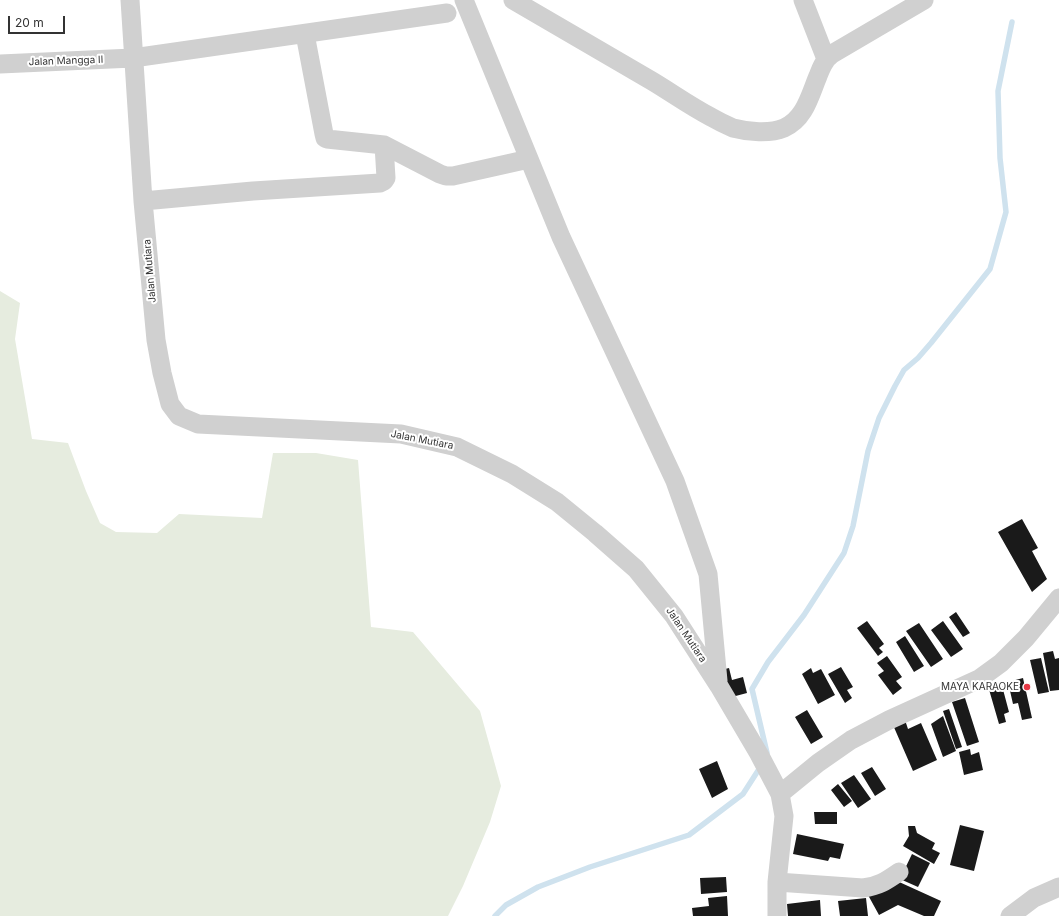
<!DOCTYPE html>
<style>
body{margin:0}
#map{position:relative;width:1059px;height:916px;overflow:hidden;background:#fff;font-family:Inter,sans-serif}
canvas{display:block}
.scale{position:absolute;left:8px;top:16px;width:57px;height:18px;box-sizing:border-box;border:2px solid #333;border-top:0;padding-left:5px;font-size:12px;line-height:14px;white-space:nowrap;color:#333;-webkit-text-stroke:3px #fff;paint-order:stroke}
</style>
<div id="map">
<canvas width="1059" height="916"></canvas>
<div class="scale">20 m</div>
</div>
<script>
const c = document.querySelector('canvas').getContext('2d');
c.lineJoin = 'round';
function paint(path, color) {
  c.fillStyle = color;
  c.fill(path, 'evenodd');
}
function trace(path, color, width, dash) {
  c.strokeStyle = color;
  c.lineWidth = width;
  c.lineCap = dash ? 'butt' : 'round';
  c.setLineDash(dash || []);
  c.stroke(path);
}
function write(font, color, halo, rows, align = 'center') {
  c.font = font + ' Inter,sans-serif';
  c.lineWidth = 4;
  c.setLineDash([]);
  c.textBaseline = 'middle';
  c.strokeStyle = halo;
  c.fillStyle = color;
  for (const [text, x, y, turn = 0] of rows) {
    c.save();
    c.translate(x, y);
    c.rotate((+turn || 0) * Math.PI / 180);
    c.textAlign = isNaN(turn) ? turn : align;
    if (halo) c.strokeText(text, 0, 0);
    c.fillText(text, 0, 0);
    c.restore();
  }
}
paint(new Path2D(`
 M 0,291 L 20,303 L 15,339 L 32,439 L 68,443 L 86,491 L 100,523 L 116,532 L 157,533 L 179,514 L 262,518 L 273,453 L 316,453 L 358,460 L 371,627 L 413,632 L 480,711 L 501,786 L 490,822 L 463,886 L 448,916 L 0,916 Z`), '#e6ecdf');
trace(new Path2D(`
 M 767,753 L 752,689 L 768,662 L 804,615 L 844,553 L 853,526 L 868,451 L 879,418 L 895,386 L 904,370 L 918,358 L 931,343 L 990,269 L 1006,212 L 1000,158 L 998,91 L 1012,22
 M 495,916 L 506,905 L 538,887 L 590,867 L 689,835 L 743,794 L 761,766`), '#cfe2ee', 5.5);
paint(new Path2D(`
 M 1022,519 L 1038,548 L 1032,551 L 1047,579 L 1032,592 L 998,532 Z
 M 956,612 L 970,633 L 963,637 L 949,617 Z
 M 867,621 L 884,644 L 879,648 L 883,652 L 878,656 L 857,628 Z
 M 943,621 L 963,649 L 951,657 L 931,630 Z
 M 919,623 L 943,659 L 931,667 L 906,631 Z
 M 905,636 L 924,666 L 914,672 L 896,642 Z
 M 1053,651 L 1055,659 L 1059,658 L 1059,690 L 1050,691 L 1043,653 Z
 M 887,656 L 902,677 L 896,681 L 902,688 L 893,695 L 878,675 L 884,671 L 877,663 Z
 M 1041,658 L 1049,692 L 1038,694 L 1030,660 Z
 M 841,667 L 853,687 L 847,690 L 852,698 L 845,703 L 828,674 Z
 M 729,668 L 732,680 L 743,677 L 747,693 L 728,698 L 721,670 Z
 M 811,668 L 813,673 L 821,669 L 835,695 L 818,704 L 802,674 Z
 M 1023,678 L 1032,718 L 1022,720 L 1018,703 L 1013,704 L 1008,682 Z
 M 1001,682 L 1009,712 L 1004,714 L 1006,722 L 999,724 L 988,686 Z
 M 965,698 L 979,742 L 967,746 L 952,702 Z
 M 949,709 L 962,747 L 956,749 L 943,711 Z
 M 807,710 L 823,737 L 811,744 L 795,717 Z
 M 943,716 L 956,751 L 943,757 L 931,724 Z
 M 905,720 L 908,729 L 921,723 L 937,760 L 913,771 L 893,725 Z
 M 970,749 L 971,755 L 979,752 L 983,770 L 964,775 L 959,752 Z
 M 717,761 L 728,789 L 712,798 L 699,769 Z
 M 872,767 L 886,789 L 875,796 L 861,773 Z
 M 854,775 L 871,799 L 858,808 L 841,783 Z
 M 838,784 L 852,801 L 844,807 L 831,790 Z
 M 814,812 L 837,812 L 837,824 L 815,824 Z
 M 960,825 L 984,831 L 974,871 L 950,865 Z
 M 908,826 L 915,826 L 917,833 L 935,843 L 932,849 L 940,853 L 934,864 L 903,846 L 909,836 Z
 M 797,834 L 844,844 L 840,859 L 830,857 L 828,861 L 793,854 Z
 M 912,854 L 930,863 L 918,887 L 900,879 Z
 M 726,877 L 727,892 L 701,894 L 700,878 Z
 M 897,881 L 941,901 L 934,916 L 924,916 L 898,905 L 879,915 L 868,895 Z
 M 727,896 L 728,916 L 693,916 L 692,908 L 709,906 L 708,898 Z
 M 866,898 L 868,916 L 840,916 L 838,901 Z
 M 820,900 L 821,916 L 788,916 L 787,904 Z`), '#1a1a1a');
trace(new Path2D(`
 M 130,0 L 143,201 L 156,340 L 162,373 L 170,404 L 179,416 L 198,424 L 401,434 L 457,447 L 512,474 L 557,502 L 595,533 L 636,569 L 674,616 L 719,686 L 759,754 L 780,794 L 784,816 L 777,882 L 777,916
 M 464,0 L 561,237 L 675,481 L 708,574 L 718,681
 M 513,0 C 559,27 606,54 652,81 C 672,93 690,106 711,117 C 718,121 726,125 733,128 C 748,132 770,134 784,128 C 805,119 810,95 818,76 C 820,71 822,65 826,60 C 827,58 830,56 832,54 L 924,0
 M 803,0 L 826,59
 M 305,34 L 324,134 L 325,138 L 327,139 L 384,145 L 440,174 L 446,176 L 453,176 L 529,159
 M 0,64 L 133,58 L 447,13
 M 143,201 L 253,191 L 380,183 L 384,181 L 386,178 L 384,145
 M 780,794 L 818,763 L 851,740 L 889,720 L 979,679 L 1001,663 L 1026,638 L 1059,598
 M 777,882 L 863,888 C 879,886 886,881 899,872
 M 1010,916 L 1034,898 L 1059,887`), '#d0d0d0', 19);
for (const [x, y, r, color] of [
 [1027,687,4,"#e63946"]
]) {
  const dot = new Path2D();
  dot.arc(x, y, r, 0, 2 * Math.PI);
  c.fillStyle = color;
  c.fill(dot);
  trace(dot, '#fff', 1.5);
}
write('10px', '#333', '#fff', [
 ["Jalan Mangga II",66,61,-2],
 ["Jalan Mutiara",150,271,-95],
 ["Jalan Mutiara",422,440,11],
 ["Jalan Mutiara",686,635,56]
]);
write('10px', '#333', '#fff', [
 ["MAYA KARAOKE",1019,687]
], 'right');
</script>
